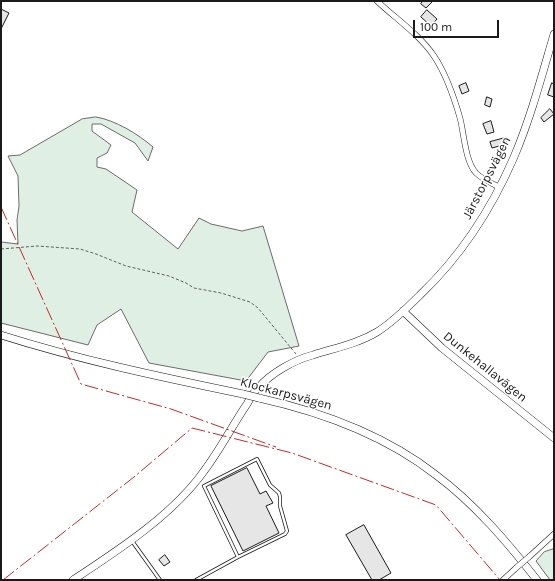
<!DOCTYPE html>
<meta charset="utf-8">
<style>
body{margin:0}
#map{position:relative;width:555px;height:581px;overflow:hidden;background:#fff;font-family:Karla,sans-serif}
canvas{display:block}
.frame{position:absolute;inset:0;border:2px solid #1a1a1a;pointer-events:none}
.scale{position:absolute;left:413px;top:20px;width:86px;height:18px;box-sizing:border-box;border:2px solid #1a1a1a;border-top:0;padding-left:5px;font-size:12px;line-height:14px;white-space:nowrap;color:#1a1a1a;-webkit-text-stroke:3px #fff;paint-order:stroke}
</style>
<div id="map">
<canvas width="555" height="581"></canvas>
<div class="frame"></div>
<div class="scale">100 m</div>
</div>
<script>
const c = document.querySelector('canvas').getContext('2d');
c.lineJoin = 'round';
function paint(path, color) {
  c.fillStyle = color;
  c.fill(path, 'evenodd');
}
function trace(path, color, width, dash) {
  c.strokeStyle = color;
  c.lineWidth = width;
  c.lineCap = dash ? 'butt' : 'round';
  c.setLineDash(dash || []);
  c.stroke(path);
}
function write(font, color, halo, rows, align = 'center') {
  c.font = font + ' Karla,sans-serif';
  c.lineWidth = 3;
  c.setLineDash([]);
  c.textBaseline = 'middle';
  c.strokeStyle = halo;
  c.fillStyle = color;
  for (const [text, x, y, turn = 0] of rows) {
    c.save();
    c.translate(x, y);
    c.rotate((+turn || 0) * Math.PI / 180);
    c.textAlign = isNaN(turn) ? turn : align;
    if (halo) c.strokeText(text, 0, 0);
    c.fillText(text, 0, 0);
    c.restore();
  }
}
const green = new Path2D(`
 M 96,117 C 115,120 138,134 153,147 L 148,161 L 135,143 L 101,124 L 92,124 L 92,131 L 111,145 L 107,153 L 97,158 L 97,167 L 106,169 L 137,190 L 132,212 L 178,249 L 199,218 L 211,224 L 242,231 L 263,226 L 299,346 L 268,352 L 246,381 L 149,363 L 121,309 L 97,325 L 88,345 L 1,323 L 1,242 L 18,244 L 17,220 L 19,206 L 18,176 L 8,156 L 20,155 L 82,119 Z
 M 554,549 L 554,580 L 550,580 L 536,561 L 544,552 Z`);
paint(green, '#e0efe3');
trace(green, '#6a6a6a', 1);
const building = new Path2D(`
 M 423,1 L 430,1 L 432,2 L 426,8 L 421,4 Z
 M 1,9 L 9,13 L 1,29 Z
 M 427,10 L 437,19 L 431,26 L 421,17 Z
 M 466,83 L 469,91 L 462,94 L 459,86 Z
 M 552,83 L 554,84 L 554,97 L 548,95 Z
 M 487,97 L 492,99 L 490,107 L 485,105 Z
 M 550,109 L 554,114 L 544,122 L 541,118 Z
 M 491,121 L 494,132 L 487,134 L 483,124 Z
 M 505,138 L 507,144 L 492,148 L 490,142 Z
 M 247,468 L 260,494 L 266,491 L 273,503 L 266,506 L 279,533 L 243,551 L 211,486 Z
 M 364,525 L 391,573 L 379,580 L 372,580 L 346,535 Z
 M 165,555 L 170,562 L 164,566 L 159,560 Z`);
paint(building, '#e6e6e6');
trace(building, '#1a1a1a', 1);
const lane = new Path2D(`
 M 257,459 L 270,485 L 279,493 L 280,497 L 280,506 L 287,531 L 285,534 L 238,557 L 204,486 Z
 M 132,541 L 160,580
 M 196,580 L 238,557`);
const street = new Path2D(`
 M 377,1 C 396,19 419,34 434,56 C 446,74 454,97 460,118 C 464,133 465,161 476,173 C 482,179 491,183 499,187
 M 530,556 L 554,534
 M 503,580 L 516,568`);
const secondary = new Path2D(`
 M 403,311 L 442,348 L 554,438
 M 1,335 C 80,360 161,377 243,394
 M 259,398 C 322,412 385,435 436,475 C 475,504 507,542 537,580
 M 73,580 C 117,551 173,515 204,471 C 220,450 232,426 247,404 C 250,399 253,392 258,388 C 271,373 294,360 313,355 C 335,348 357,344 377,332 C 393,322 407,308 420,295 C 461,256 492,208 514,157 C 531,117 542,75 554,34`);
trace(lane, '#1a1a1a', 4);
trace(street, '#1a1a1a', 6);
trace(secondary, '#1a1a1a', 8);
trace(new Path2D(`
 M 1,249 L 37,246 L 80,249 L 96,254 L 126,266 L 169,276 L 186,283 L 194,288 L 221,293 L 250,302 L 258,308 L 296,354`), '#5f5f5f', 1, [3, 2]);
trace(lane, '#fff', 2.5);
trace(street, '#fff', 5);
trace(secondary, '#fff', 7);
const streetBridge = new Path2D(`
 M 516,568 L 530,556`);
const secondaryBridge = new Path2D(`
 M 243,394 L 259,398`);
trace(streetBridge, '#1a1a1a', 6, []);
trace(secondaryBridge, '#1a1a1a', 8, []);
trace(streetBridge, '#fff', 5);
trace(secondaryBridge, '#fff', 7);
trace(new Path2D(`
 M 1,207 L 81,384 L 171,409 L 276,447
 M 3,580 L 134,477 L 192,428 L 292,453 L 436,505 L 500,580`), '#c62828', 1, [14, 3, 2, 3]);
write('13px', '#1a1a1a', '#fff', [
 ["Järstorpsvägen",487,178,-63],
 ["Dunkehallavägen",485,367,39],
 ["Klockarpsvägen",286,394,15]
]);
</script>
